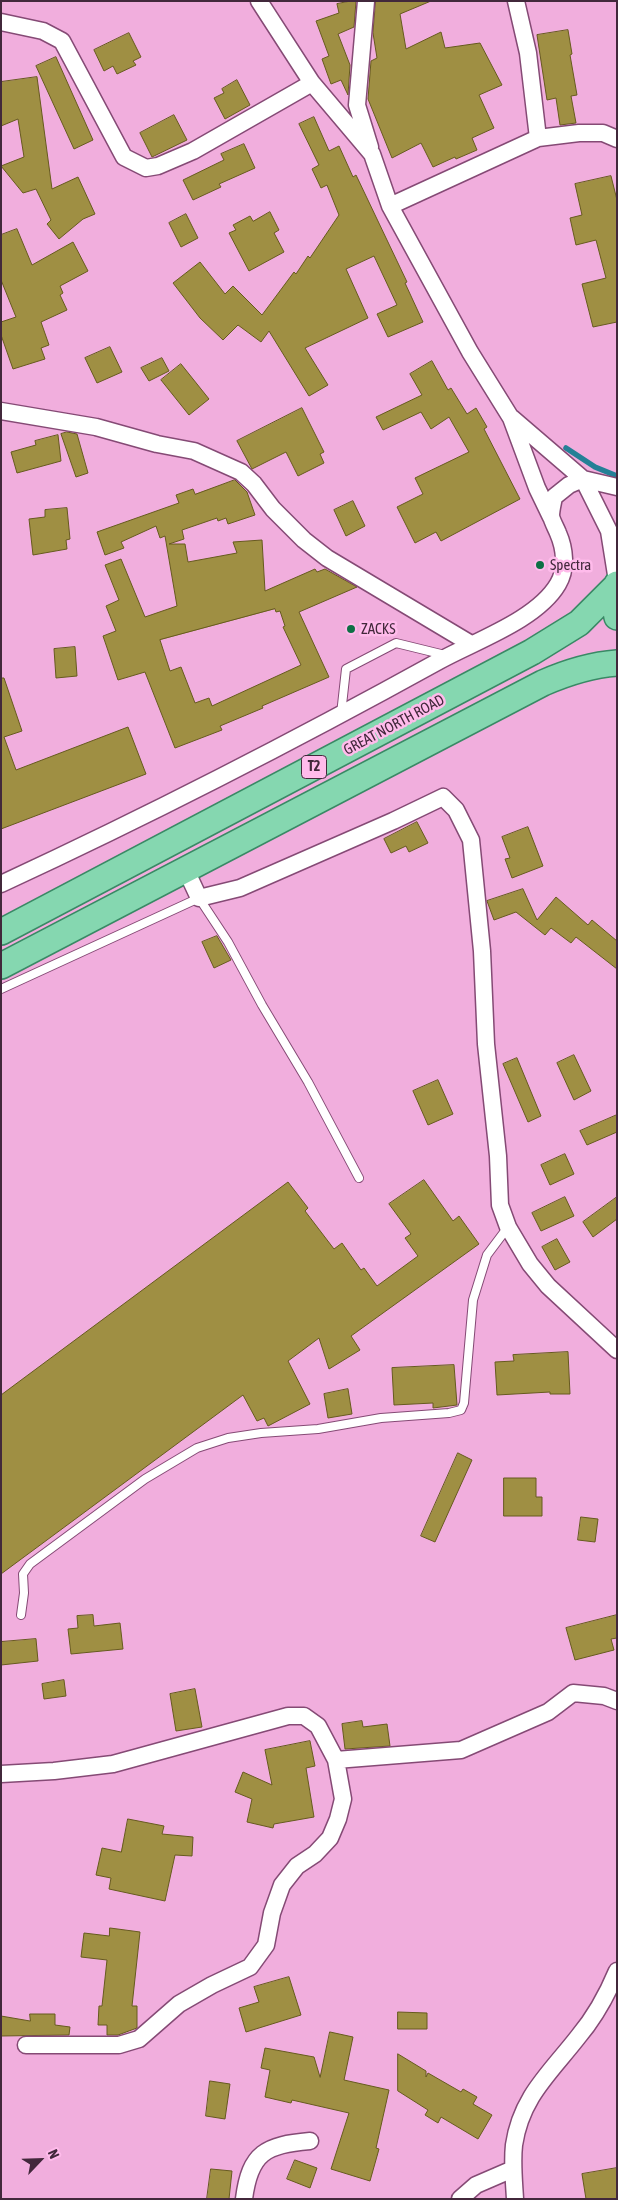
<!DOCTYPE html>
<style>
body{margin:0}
#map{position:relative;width:618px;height:2200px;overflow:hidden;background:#f1aedd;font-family:"Asap Condensed",sans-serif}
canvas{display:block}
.frame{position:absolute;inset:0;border:2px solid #42283b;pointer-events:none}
.north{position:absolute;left:15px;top:2135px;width:50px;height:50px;-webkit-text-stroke:4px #ffbbeb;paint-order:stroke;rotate:66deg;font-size:14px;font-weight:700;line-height:20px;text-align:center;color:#42283b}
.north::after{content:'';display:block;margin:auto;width:18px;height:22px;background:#42283b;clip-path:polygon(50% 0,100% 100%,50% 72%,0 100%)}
</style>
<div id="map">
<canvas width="618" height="2200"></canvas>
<div class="frame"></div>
<div class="north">N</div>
</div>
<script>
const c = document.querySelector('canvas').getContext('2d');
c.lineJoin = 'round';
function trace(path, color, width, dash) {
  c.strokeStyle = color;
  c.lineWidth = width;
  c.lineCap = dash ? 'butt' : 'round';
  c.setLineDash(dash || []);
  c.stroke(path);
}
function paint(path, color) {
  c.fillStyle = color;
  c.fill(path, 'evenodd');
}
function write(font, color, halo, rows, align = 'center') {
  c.font = font + ' "Asap Condensed",sans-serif';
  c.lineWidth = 5;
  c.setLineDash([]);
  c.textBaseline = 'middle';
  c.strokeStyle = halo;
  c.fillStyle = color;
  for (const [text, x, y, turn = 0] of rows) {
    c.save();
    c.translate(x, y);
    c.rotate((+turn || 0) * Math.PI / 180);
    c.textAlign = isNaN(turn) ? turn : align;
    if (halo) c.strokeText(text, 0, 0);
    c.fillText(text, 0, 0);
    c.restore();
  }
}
trace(new Path2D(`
 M 566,448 L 595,467 L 617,476`), '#248096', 5.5);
const building = new Path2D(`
 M 351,1 L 356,1 L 354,27 L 338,34 L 350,65 L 348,95 L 341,80 L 331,84 L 322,59 L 329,56 L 316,21 L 339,13 L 337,4 Z
 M 376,1 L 431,1 L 400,14 L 406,49 L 441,32 L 445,48 L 480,43 L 502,85 L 479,95 L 494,128 L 472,138 L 477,150 L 456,159 L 455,157 L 433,167 L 421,143 L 392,158 L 368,99 L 371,61 L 377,58 L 373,33 Z
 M 568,30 L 572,54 L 570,55 L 577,95 L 571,96 L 576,123 L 560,125 L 556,98 L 547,100 L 537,35 Z
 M 129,33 L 141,57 L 133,61 L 136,65 L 117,74 L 113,66 L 104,71 L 94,50 Z
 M 56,57 L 93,140 L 74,149 L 36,66 Z
 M 37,77 L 52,189 L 78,177 L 95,214 L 83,219 L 59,239 L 47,224 L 51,220 L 36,189 L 23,193 L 1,166 L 24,157 L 18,119 L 1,126 L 1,82 Z
 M 237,80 L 250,105 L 225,119 L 214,98 L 224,93 L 222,89 Z
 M 174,115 L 187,140 L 152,157 L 140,133 Z
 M 314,117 L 329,151 L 339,146 L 353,177 L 356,175 L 407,282 L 405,283 L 423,322 L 388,337 L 377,314 L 397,305 L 374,256 L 346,269 L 368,318 L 305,348 L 328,385 L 309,396 L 269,331 L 261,342 L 238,325 L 223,340 L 200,318 L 173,283 L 200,262 L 225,294 L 233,286 L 262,315 L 294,272 L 296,274 L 308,256 L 310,258 L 339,215 L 327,185 L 321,188 L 312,169 L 319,165 L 299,124 Z
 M 244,144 L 255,168 L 219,184 L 221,187 L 193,200 L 183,180 L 224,160 L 221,154 Z
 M 611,176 L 617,200 L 617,322 L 593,327 L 582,284 L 606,278 L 596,240 L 576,245 L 570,218 L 582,215 L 575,184 Z
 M 270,212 L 279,230 L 274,233 L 284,252 L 249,271 L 229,233 L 236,230 L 233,225 L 250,216 L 253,221 Z
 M 186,214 L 198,238 L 181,247 L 169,223 Z
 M 17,229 L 32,265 L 73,242 L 88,271 L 60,286 L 63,293 L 60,295 L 67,310 L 41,322 L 49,345 L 41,348 L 45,359 L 13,369 L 1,335 L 1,322 L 16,317 L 1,280 L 1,235 Z
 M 110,347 L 122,372 L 97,383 L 85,358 Z
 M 162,358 L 169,371 L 149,381 L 141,368 Z
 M 432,361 L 448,390 L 451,388 L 467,414 L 476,408 L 487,427 L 484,429 L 520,499 L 441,541 L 436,532 L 415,543 L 397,507 L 423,494 L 415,478 L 469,452 L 449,417 L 431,429 L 421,412 L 383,430 L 376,417 L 422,395 L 410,374 Z
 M 181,364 L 209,399 L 189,415 L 161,380 Z
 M 302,408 L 324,452 L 320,454 L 324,463 L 298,476 L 286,452 L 252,469 L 237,441 Z
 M 67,432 L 77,434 L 88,473 L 76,477 L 61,434 Z
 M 58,435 L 61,461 L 17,473 L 11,452 L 36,445 L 35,441 Z
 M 235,480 L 247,492 L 255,515 L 228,524 L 226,518 L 218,521 L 217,518 L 182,530 L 184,539 L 169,544 L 185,544 L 188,562 L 237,553 L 233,542 L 262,540 L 265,591 L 315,569 L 317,572 L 325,569 L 357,587 L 299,612 L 329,677 L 262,706 L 263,708 L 220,726 L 222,730 L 175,748 L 145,672 L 118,680 L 103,636 L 116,631 L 106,606 L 119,600 L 105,565 L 121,559 L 145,617 L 177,606 L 165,536 L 160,538 L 156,526 L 121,542 L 124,548 L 105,555 L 97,532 L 179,503 L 176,495 L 193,489 L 195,494 ZM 275,609 L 276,612 L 280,611 L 285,626 L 283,627 L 301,665 L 212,706 L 209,698 L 195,703 L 181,667 L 170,671 L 160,640 Z
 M 353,501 L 365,526 L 346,536 L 334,510 Z
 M 67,508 L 70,539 L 66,540 L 67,549 L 33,555 L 29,519 L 45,517 L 45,510 Z
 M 75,647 L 77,676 L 56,678 L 54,649 Z
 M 1,678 L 4,678 L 22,731 L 4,737 L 16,770 L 128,727 L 146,774 L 1,829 Z
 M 417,822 L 428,843 L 409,852 L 406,846 L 391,853 L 384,839 Z
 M 528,827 L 543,866 L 512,878 L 505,859 L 510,858 L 502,837 Z
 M 523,889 L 537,920 L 556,897 L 588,925 L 592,920 L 617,941 L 617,969 L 576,937 L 571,943 L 551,928 L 545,935 L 516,912 L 494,920 L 487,901 Z
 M 217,936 L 231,960 L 214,968 L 202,942 Z
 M 574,1055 L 591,1091 L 574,1100 L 557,1063 Z
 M 517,1058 L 541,1116 L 528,1122 L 503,1064 Z
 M 438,1080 L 453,1114 L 428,1125 L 413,1091 Z
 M 617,1115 L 617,1132 L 587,1145 L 580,1131 Z
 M 565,1154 L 574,1174 L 550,1185 L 541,1165 Z
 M 424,1180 L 453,1221 L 459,1216 L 479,1244 L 351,1336 L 360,1350 L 329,1369 L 319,1338 L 288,1361 L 310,1404 L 268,1426 L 264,1418 L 257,1421 L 243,1395 L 1,1574 L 1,1395 L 288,1182 L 308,1208 L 305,1211 L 334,1249 L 342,1243 L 361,1270 L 364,1268 L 377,1286 L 418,1256 L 405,1238 L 411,1234 L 389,1204 Z
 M 565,1197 L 574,1216 L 541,1231 L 532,1213 Z
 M 617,1197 L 617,1219 L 593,1237 L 583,1222 Z
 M 557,1239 L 570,1262 L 555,1270 L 542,1247 Z
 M 568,1352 L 570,1394 L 550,1394 L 550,1392 L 497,1395 L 495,1362 L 514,1361 L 513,1355 Z
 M 454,1365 L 457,1405 L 433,1408 L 433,1403 L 394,1405 L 392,1368 Z
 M 348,1389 L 352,1414 L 328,1418 L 324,1394 Z
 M 458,1453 L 472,1460 L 435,1542 L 421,1536 Z
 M 504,1478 L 536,1478 L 536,1497 L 542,1497 L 542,1516 L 504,1516 Z
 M 581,1517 L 598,1519 L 595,1542 L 578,1540 Z
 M 93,1615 L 94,1626 L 120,1623 L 123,1649 L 71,1654 L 68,1629 L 78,1628 L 77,1616 Z
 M 617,1615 L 617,1638 L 611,1639 L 614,1650 L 575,1660 L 566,1628 Z
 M 36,1639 L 38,1661 L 1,1665 L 1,1642 Z
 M 64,1680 L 66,1696 L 44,1699 L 42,1684 Z
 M 195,1689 L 202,1727 L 176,1731 L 170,1694 Z
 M 362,1721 L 363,1727 L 387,1724 L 390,1746 L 345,1749 L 342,1724 Z
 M 310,1741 L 315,1766 L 306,1768 L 314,1817 L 274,1824 L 273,1828 L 247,1822 L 252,1799 L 235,1792 L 243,1772 L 272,1785 L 265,1750 Z
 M 128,1819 L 164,1826 L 162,1834 L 193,1837 L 192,1856 L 175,1855 L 165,1901 L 109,1889 L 111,1878 L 96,1875 L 102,1848 L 121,1852 Z
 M 110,1928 L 140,1932 L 132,2006 L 137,2006 L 137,2028 L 118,2035 L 107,2035 L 107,2025 L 98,2025 L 99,2006 L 102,2006 L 107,1960 L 81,1957 L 84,1933 L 109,1936 Z
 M 289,1977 L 301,2015 L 246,2032 L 239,2008 L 259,2002 L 254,1987 Z
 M 398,2012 L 427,2013 L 427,2029 L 398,2029 Z
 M 30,2014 L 55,2014 L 55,2025 L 70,2027 L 69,2035 L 1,2036 L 1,2016 L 30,2021 Z
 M 330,2032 L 353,2037 L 344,2080 L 389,2090 L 376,2148 L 379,2149 L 370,2181 L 331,2169 L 349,2113 L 292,2100 L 291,2103 L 265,2097 L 270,2070 L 261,2068 L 265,2048 L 314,2057 L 320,2077 Z
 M 398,2054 L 426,2071 L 426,2077 L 428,2073 L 461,2092 L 463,2089 L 477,2097 L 473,2104 L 492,2115 L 478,2139 L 441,2117 L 438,2123 L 425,2115 L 428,2110 L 398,2091 Z
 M 210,2081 L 230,2084 L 225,2119 L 206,2116 Z
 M 295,2160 L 317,2168 L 310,2188 L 287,2179 Z
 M 617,2168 L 617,2199 L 586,2199 L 582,2174 Z
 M 211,2169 L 232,2171 L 229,2199 L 207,2199 Z`);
paint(building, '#9f8f43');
trace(building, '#665a1e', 1);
const lane = new Path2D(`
 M 341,714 L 346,669 L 396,643 L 445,655
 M 1,989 L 199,898 L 228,942 L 262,1005 L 308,1082 L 359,1178
 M 21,1615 L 24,1593 L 23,1574 L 30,1564 L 145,1479 L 197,1448 L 228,1438 L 261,1433 L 318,1429 L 381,1418 L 449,1413 L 461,1410 L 464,1403 L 473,1300 L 487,1255 L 508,1227`);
const street = new Path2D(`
 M 259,1 L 312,83 L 372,154 L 390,206 L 470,352 L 511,418 L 537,488 L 551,517
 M 366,1 L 357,105 L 370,147
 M 516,1 L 528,53 L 538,138
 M 1,22 L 43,31 L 62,41 L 124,157 L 146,168 L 158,166 L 193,151 L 312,83
 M 390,206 L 538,138 L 579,133 L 603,133 L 617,139
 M 1,411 L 96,427 L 157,444 L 194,451 L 241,472 L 254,484 L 273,509 L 304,540 L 327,558 L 471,644
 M 512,418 L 583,479 L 609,531 L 617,581
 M 185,868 L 199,898 L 240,888 L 393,821 L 443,797 L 456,810 L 471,840 L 482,951 L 486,1044 L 498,1156 L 500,1205 L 508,1227 L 530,1264 L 548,1286 L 617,1350
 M 1,884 C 150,815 296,740 439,661 C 475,641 537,620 558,584 C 567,569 565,549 558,533 C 556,528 552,521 551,516 C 551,510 553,503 554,497 L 569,485 L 583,479 L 617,487
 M 1,1774 L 54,1771 L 113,1764 L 288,1716 L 304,1716 L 318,1726 L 336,1760 L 461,1750 L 548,1712 L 573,1693 L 604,1696 L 617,1701
 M 26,2045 L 119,2045 L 139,2039 L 179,2004 L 212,1985 L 250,1967 L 266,1945 L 272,1913 L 282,1885 L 297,1866 L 315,1854 L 330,1838 L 338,1819 L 343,1799 L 336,1760
 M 244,2199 C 250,2152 266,2145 310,2141
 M 460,2199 L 476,2185 L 513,2169
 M 515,2199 C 514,2181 512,2163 514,2145 C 521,2097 550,2073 578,2037 C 594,2018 607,1995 617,1971`);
const primary = new Path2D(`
 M 617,584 L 614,601 L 617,617
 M 1,932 L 532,652 L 579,623 L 616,586
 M 1,966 L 543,683 C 568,672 590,665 617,663`);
trace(lane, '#854a75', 10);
trace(street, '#854a75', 19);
trace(primary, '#398965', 28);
trace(lane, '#fff', 8);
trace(street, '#fff', 16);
trace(primary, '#85d7b0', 25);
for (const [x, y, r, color] of [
 [540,565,5,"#0d6f44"],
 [351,629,5,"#0d6f44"]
]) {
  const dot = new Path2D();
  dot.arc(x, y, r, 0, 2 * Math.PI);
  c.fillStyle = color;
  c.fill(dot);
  trace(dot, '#ffbbeb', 2);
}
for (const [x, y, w] of [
 [314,767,25]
]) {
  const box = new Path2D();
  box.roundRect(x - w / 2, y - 11.5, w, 23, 4);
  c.fillStyle = '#ffbbeb';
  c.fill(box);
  trace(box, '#42283b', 1);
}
write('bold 14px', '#42283b', null, [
 ["T2",314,767]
]);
write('15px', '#42283b', '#ffbbeb', [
 ["Spectra",550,565],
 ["ZACKS",361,629]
], 'left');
write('15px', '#42283b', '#ffbbeb', [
 ["GREAT NORTH ROAD",394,725,-28]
]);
</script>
